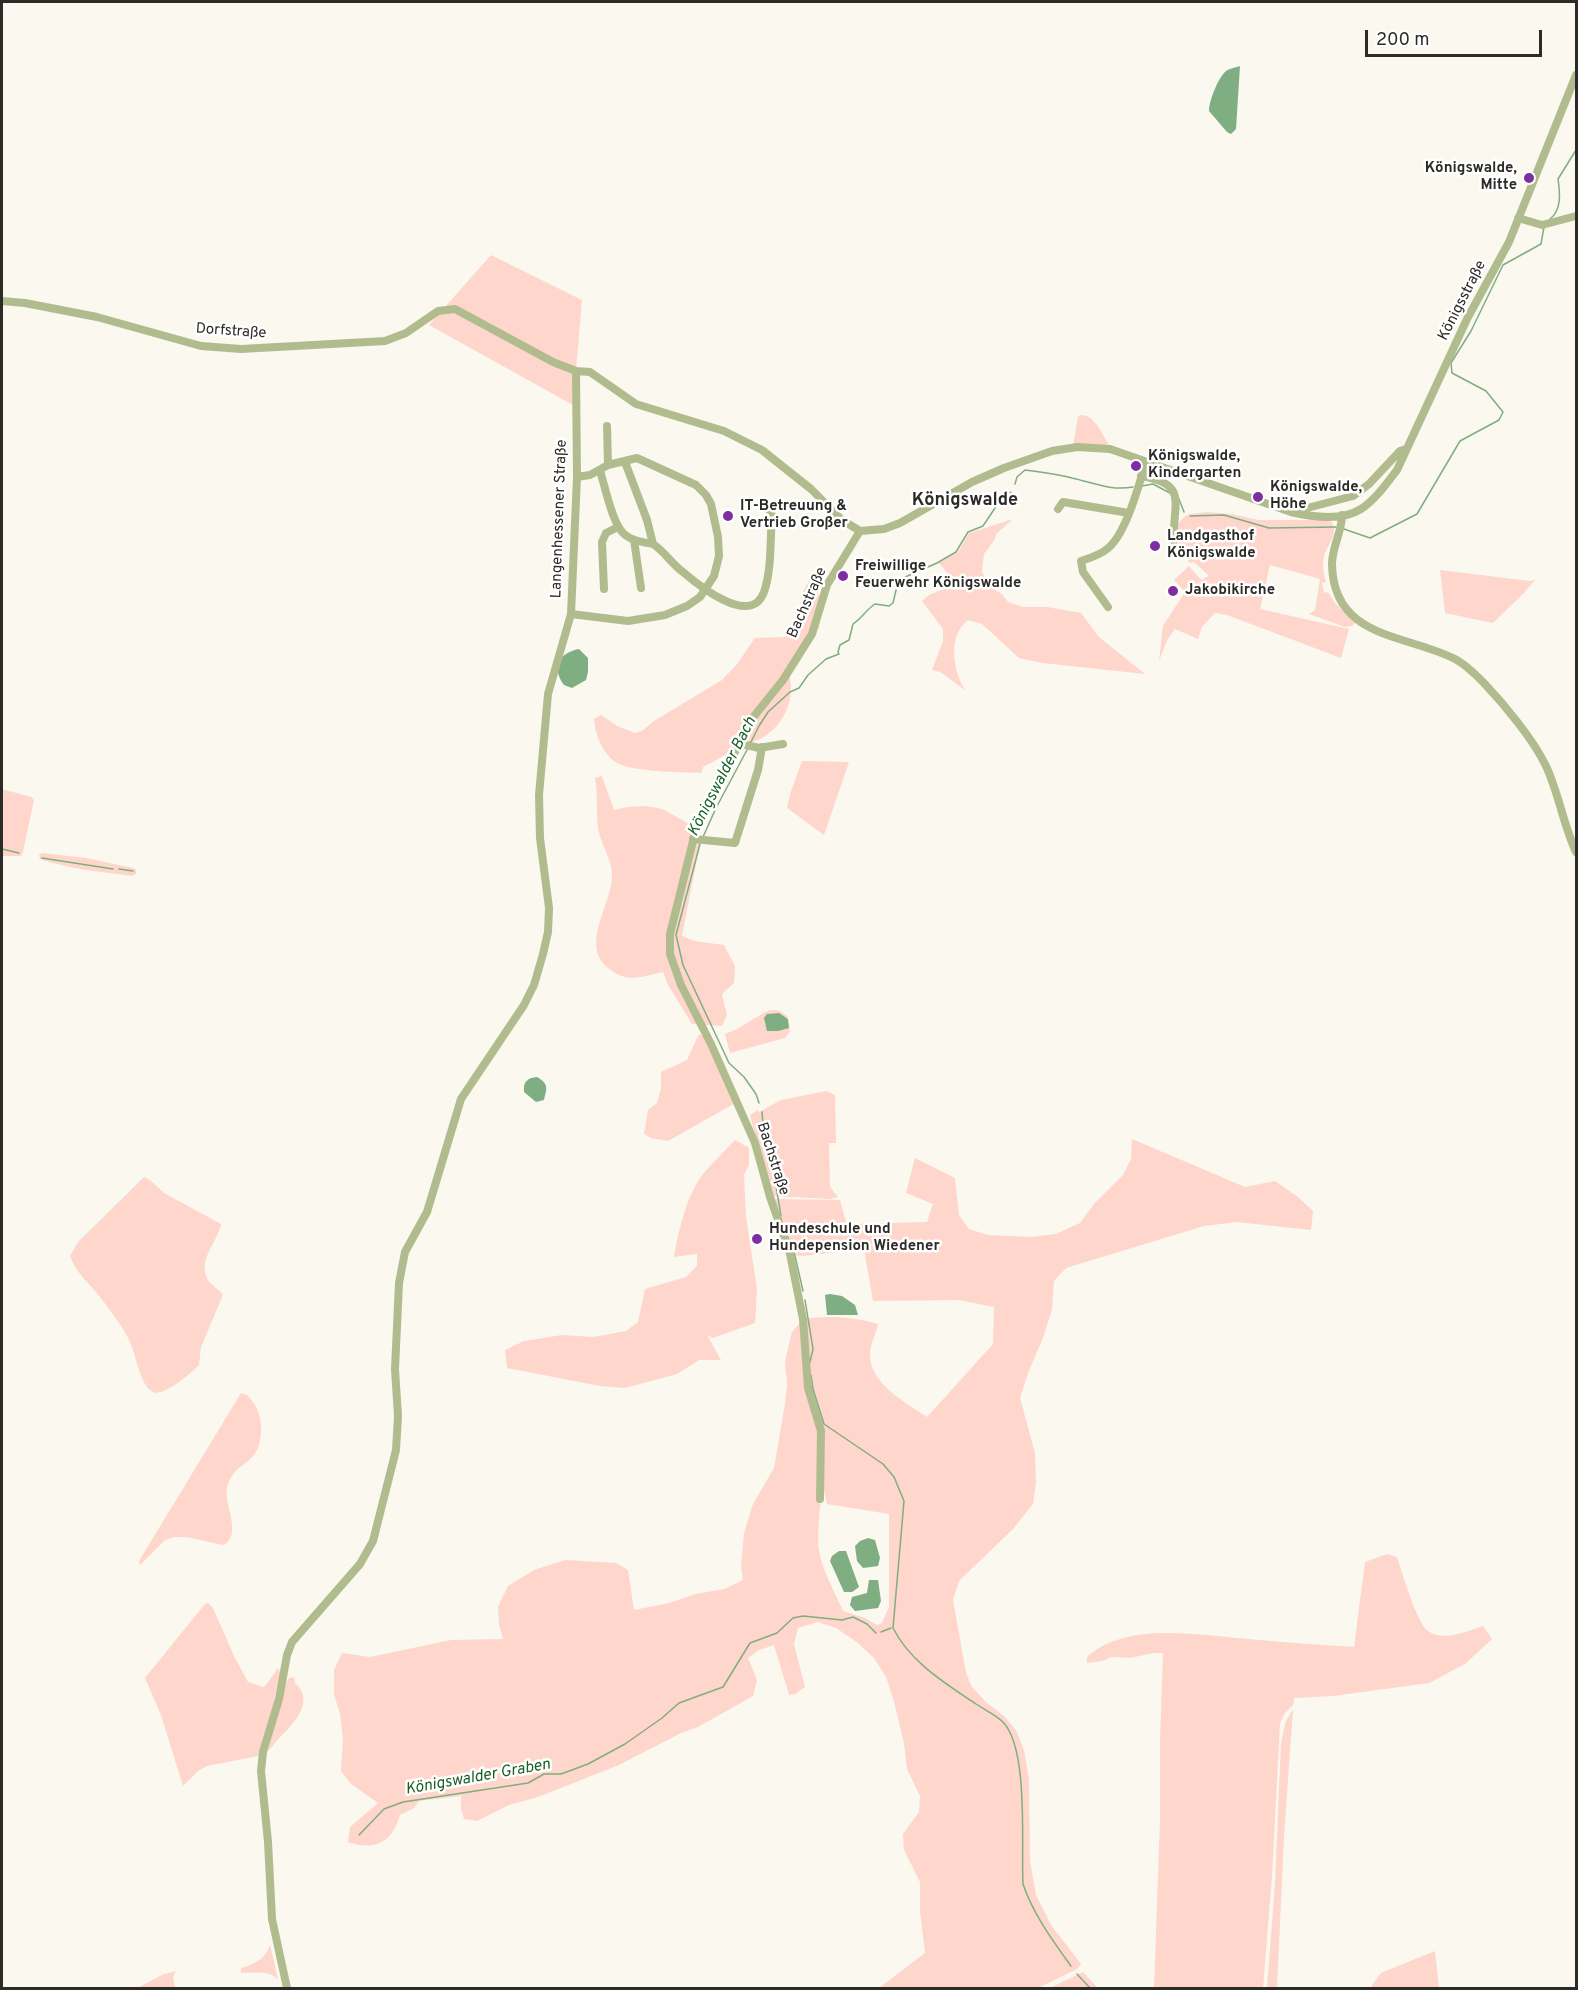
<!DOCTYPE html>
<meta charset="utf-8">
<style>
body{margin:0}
#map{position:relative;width:1578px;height:1990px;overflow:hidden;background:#faf8ef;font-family:Overpass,sans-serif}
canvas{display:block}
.frame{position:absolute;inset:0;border:3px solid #2c2b28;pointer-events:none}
.scale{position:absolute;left:1365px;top:30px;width:177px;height:27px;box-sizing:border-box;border:3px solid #2c2b28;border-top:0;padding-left:8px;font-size:18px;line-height:21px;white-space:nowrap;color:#2c2b28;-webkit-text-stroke:4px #fff;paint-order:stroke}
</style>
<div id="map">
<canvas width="1578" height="1990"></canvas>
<div class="frame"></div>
<div class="scale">200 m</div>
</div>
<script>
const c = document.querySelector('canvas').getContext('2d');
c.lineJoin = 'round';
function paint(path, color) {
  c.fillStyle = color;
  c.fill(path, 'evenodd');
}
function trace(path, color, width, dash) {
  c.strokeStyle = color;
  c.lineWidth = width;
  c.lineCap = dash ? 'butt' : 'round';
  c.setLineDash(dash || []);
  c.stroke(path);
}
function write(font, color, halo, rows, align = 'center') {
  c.font = font + ' Overpass,sans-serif';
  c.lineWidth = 5;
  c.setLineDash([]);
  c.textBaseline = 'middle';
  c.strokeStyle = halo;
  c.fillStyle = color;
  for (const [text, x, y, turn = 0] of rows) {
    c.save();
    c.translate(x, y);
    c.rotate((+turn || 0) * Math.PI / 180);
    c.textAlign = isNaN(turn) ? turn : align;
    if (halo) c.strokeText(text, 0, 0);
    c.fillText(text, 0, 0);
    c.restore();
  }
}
paint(new Path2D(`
 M 491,255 L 582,300 L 573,405 L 429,325 Z
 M 1081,415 C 1095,415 1101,433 1108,443 L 1107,446 L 1073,445 L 1078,417 Z
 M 1207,512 L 1231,514 L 1259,520 L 1330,520 C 1341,533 1327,544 1324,557 C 1322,566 1324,574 1326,582 L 1322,583 L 1324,593 L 1328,592 L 1335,603 L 1355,623 L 1352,626 L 1345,627 L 1309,614 L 1315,610 L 1320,579 L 1270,565 L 1260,609 L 1349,629 L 1341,658 L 1227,615 L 1215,613 L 1202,627 L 1198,639 L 1175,629 L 1167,640 L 1159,661 L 1163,626 L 1185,592 L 1174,580 L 1189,566 L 1201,580 L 1209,576 L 1194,562 L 1190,563 C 1181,551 1168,532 1183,518 C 1188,513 1200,513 1207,512 Z
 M 1013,519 L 996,534 L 995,539 L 984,554 L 982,571 L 988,586 L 1002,594 L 1008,602 L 1022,607 L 1047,607 L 1081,613 L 1099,637 L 1145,674 L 1043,663 L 1019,658 L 982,624 L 968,620 C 947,637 953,670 965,690 L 940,672 L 932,670 L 943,641 L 943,629 L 922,601 L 929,595 L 956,584 L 939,563 L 958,552 L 969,533 Z
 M 1440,570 L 1530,581 L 1535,580 L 1523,594 L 1493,623 L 1445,613 Z
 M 809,581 L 816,588 L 820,597 L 819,628 L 804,645 L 789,674 C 796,699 784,725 762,738 C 757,741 750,742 744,745 C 730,752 717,760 703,767 L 701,773 C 681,772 633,772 617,763 C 603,755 595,734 594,719 L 601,715 L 617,726 L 635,733 L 642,731 L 654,721 L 722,680 L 737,664 L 755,638 L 785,637 L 800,609 L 802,593 Z
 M 802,761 L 849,762 L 824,835 L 787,808 L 790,794 Z
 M 602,776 L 614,810 L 627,807 L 646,806 L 662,809 L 693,826 L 700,843 L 682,936 L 694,941 L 724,945 L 735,966 L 734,983 L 722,994 L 727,1015 L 722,1026 L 692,1024 L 668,985 L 663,972 C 639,977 627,984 607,967 C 580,944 612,904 612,876 C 612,858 601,845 598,828 C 596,811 598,795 595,778 Z
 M 2,789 L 31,797 L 34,800 L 23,852 L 21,856 L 2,856 Z
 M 42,853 L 86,858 L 133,868 L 136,870 L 136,874 L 132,876 C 102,872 69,869 40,859 L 39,855 Z
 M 770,1010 L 778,1010 L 787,1016 L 790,1031 L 785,1038 L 730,1053 L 725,1034 C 741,1029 754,1017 770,1010 Z
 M 699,1034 L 708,1038 L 737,1102 L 668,1141 L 651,1138 L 644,1134 L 648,1110 L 657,1103 L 661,1088 L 661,1072 L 687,1060 Z
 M 826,1091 L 835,1095 L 836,1143 L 829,1143 L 830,1187 L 838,1197 L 830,1199 L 771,1196 L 750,1115 L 758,1110 L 759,1112 L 781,1100 Z
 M 1132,1139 L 1245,1187 L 1275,1181 L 1298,1197 L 1313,1211 L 1311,1230 L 1237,1222 L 1204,1226 L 1066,1268 L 1054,1281 L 1052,1309 L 1043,1338 L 1028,1373 L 1020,1398 L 1035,1453 L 1036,1482 L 1033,1504 L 1013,1529 L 959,1581 L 953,1600 L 966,1673 L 972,1687 L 986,1702 L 1004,1716 L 1016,1730 L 1024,1750 L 1029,1779 L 1030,1861 L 1036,1895 L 1051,1925 L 1081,1964 L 1077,1969 L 1038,1988 L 879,1988 L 925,1953 L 920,1911 L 920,1882 L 904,1850 L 903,1834 L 919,1812 L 920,1796 L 907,1769 L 904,1743 L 894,1701 L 886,1677 L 874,1658 L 858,1643 L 836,1628 L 818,1622 L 798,1628 L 794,1644 L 805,1687 L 795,1694 L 789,1695 L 774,1645 L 759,1650 L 748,1658 L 757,1680 L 753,1696 L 698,1727 L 681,1733 L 619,1765 L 538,1797 L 509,1805 L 477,1821 L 464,1819 L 461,1809 L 461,1796 L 419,1801 L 414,1808 L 400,1815 C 392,1843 375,1851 348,1842 L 350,1827 L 378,1803 L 351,1784 L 341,1771 L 343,1739 L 340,1714 L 334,1694 L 334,1670 L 342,1653 L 370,1657 L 451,1640 L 503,1639 L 499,1624 L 498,1607 L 508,1586 L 534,1570 L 565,1560 L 616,1563 L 628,1570 L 634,1610 L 669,1603 L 696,1594 L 724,1589 L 743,1580 L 741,1567 L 744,1533 L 753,1504 L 774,1468 L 785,1404 L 787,1385 L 785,1361 L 792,1332 L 803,1319 C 827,1315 855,1317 878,1324 C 876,1333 871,1343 870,1352 C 867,1382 906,1403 927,1417 L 993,1344 L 994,1307 L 959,1300 L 873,1301 L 864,1249 L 803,1256 L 793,1255 L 773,1199 L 840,1200 L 846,1222 L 853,1224 L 927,1222 L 933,1204 L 906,1193 L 915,1158 L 955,1178 L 959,1215 L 969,1229 L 988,1235 L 1031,1237 L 1056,1234 L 1080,1223 L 1094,1204 L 1123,1175 L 1131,1159 ZM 823,1485 L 827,1504 L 889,1514 L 889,1607 L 882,1623 L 877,1625 L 865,1618 L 843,1611 C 835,1592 822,1571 819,1550 C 817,1537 820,1499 823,1485 Z
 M 735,1140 L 749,1148 L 749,1165 L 744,1175 L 746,1217 L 757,1289 L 755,1323 L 713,1338 L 707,1335 L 721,1360 L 699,1360 L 677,1374 L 625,1388 L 600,1386 L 507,1368 L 505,1350 L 524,1341 L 562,1335 L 593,1337 L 626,1331 L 638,1322 L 645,1289 L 686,1277 L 697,1266 L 697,1254 L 674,1257 C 679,1229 686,1197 703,1174 C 713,1162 725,1151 735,1140 Z
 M 144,1177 L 150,1180 L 164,1193 L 221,1224 C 218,1241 198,1259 207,1278 C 210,1286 219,1288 223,1295 L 201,1347 L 199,1365 C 191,1373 164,1397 153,1392 C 140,1386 136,1354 130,1342 C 124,1328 109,1309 100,1297 C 90,1284 75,1272 70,1256 L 78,1242 Z
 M 241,1393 L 247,1395 C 257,1406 260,1412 261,1427 C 262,1469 233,1458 227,1489 C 224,1506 243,1535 223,1545 L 187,1537 L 174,1537 L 165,1540 L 140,1565 L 139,1561 Z
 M 1387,1554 L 1397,1557 C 1402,1572 1417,1624 1428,1631 C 1443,1642 1468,1631 1483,1626 L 1492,1639 L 1465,1664 L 1429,1683 L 1333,1696 L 1294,1698 L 1294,1704 L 1285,1713 L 1280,1723 L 1272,1876 L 1263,1988 L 1154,1988 L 1160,1819 L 1160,1743 L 1163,1653 L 1154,1653 L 1130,1658 L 1112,1657 L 1102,1661 L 1087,1663 L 1087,1657 C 1126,1621 1199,1635 1248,1639 C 1283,1642 1318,1645 1354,1647 L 1365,1562 Z
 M 208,1603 L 213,1608 L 234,1656 L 248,1682 L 263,1687 L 266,1685 L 278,1668 L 280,1672 L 271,1716 L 258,1756 L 207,1766 L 198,1771 L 183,1786 L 161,1715 L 145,1678 L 205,1604 Z
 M 294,1677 L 295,1683 C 315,1700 295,1723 281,1736 C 276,1741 272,1747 268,1751 L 286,1683 L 289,1678 Z
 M 1293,1709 L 1284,1837 L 1277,1988 L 1267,1988 L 1275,1883 L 1281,1743 L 1286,1721 Z
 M 270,1944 L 278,1980 C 271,1970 252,1973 241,1973 L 241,1968 C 255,1964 267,1958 270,1944 Z
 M 1435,1951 L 1439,1988 L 1370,1988 L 1381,1973 Z
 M 176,1971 L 173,1977 L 175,1988 L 137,1988 L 164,1974 Z
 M 1083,1972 L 1098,1988 L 1050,1988 Z`), '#ffd6cb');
paint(new Path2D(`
 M 1240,66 L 1236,129 L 1231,134 L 1227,132 L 1209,111 C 1209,101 1218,78 1226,71 C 1229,69 1236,67 1240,66 Z
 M 579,649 L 588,658 L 588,672 L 586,680 L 572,688 L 564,685 C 551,667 559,653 579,649 Z
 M 779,1013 L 788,1019 L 789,1028 L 778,1031 L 767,1031 L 764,1018 L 767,1014 Z
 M 537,1077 C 549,1084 547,1088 544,1100 L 536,1102 L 524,1092 C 523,1082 527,1078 537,1077 Z
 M 830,1294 L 842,1296 L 855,1305 L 858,1315 L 827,1315 L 825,1295 Z
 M 868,1538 L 875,1540 L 880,1558 L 878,1566 L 863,1568 L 857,1561 L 855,1546 L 860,1541 Z
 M 839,1551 L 846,1551 L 859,1587 L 852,1592 L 844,1592 L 830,1561 L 832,1556 Z
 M 869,1580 L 878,1580 L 881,1601 L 878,1608 L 855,1611 L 850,1605 L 852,1597 L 867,1593 Z`), '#7eae81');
trace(new Path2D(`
 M 1550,219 C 1562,210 1560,192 1558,179 L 1576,150
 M 1015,484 L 1017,477 L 1025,470 C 1041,472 1057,474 1072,478 C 1094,483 1111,491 1133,487
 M 1142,486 L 1153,484 L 1170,493
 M 1179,499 L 1184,512
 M 1190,516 L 1224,515 L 1269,528 L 1336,527
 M 1344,529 L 1370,538 L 1417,514 L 1460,441 L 1499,420 L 1503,412 L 1486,391 L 1452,373 L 1451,363 L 1471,331 L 1503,265 L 1541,244 L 1544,227
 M 750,744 L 759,726 L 768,712 L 790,692 L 799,688 L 808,675 L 826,659 L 839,654 L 838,652 L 840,645 L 849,640 L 853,624 C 862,618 866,610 875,604 L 889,606 L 893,603 L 897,586 L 903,578 L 937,563 L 956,552 L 968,532 L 983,526 L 999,502 L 1011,492
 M 703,837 L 716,808 L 748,748
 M 700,844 L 676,935 L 683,965 L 729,1063 L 744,1077 L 756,1094 L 759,1103
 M 2,849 L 19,853
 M 42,858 L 113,869
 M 119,869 L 133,871
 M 762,1112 L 764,1140 L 767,1142 L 771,1156 L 781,1216
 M 787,1235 L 795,1256 L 803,1291
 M 805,1300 L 813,1349 L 810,1362
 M 811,1375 L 813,1389 L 824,1424 L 883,1464 L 894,1477 L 904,1501 L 893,1628 C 910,1662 945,1683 976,1704 C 985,1710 996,1715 1003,1722 C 1029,1749 1021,1846 1023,1884 C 1033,1914 1053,1941 1071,1966
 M 881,1632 L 891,1628
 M 359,1835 L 384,1809 L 403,1802 L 528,1783 L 544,1774 L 561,1774 L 588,1764 L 625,1744 L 662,1718 L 679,1703 L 723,1687 L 750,1643 L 777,1633 L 793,1618 L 803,1616 L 842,1620 L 853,1617 L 867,1624 L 876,1633
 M 1077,1974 L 1090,1988`), '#7eae81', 1.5);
trace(new Path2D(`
 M 1518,218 L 1542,225 L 1576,216
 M 2,301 L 25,303 L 97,317 L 201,346 L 241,349 L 385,341 L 406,333 L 438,311 L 455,309 L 553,362 L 576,371 L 590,372 L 636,404 L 724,431 L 762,450 L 811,489 L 842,520 L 860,531 L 884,529 L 900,523 L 972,482 L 1004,468 L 1052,451 L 1077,447 L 1110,449 L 1291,512 C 1312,517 1342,521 1361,509 C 1375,500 1387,483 1397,470 L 1467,319 L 1509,242 L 1576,75
 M 607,426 L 608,465
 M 625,462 L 647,520 L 653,544 C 665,552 672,564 683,572 C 698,585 751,628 764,592 C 772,569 770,539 772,515 L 768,509
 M 600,471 C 605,486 612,522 623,533 C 631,541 643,542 653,544
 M 1141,476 C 1190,484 1172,504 1174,541
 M 1058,509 L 1063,502 L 1129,513
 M 1292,512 L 1353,496 L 1369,484 L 1400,451 L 1406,449
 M 1342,515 C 1342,532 1332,547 1332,564 C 1333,639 1406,634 1455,659 C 1465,664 1475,674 1483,682 C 1504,704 1533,739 1546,766 C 1559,794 1563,824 1576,852
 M 634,540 L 641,588
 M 604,589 L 602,542 L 606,533 L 618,527
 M 1108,607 L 1083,572 L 1081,561 C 1090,558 1100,555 1107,549 C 1126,535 1139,484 1146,462
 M 571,614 L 628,621 L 665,615 L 687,606 L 700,597 L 714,576 L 719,556 L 718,537 L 711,504 L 706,495 L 696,485 L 637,458 L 608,465 L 590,475 L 577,477
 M 738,743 L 759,748 L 783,744
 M 693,839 L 735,843 L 758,770 L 762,747
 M 820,1499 L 821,1431 L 808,1388 L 803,1319 L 790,1254 L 770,1197 L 755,1143 L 711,1044 L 681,985 L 670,954 L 670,934 L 696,829 L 751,720 L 783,680 L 812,634 L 827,585 L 860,531
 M 287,1988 L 272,1919 L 268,1842 L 261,1771 L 263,1752 L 279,1699 L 287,1655 L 292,1642 L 360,1564 L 373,1541 L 396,1450 L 398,1416 L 395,1369 L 399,1283 L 405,1252 L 427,1212 L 461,1099 L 524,1005 L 534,985 L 543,954 L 548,932 L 549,908 L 540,838 L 539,795 L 548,694 L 571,614 L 577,477 L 576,371`), '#b1bc8e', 8);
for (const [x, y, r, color] of [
 [1529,178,6,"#7e2e9f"],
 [1136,466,6,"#7e2e9f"],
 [1258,497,6,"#7e2e9f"],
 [728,516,6,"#7e2e9f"],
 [1155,546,6,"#7e2e9f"],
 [843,576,6,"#7e2e9f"],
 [1173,591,6,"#7e2e9f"],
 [757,1239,6,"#7e2e9f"]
]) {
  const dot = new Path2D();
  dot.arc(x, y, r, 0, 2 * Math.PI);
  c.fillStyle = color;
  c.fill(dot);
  trace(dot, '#fff', 2);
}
write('bold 15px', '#2c2b28', '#fff', [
 ["Königswalde,",1517,169,"right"],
 ["Mitte",1517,186,"right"],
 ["Königswalde,",1148,457],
 ["Kindergarten",1148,474],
 ["Königswalde,",1270,488],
 ["Höhe",1270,505],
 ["IT-Betreuung &",740,507],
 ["Vertrieb Großer",740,524],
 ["Landgasthof",1167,537],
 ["Königswalde",1167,554],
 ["Freiwillige",855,567],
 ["Feuerwehr Königswalde",855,584],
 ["Jakobikirche",1185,591],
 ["Hundeschule und",769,1230],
 ["Hundepension Wiedener",769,1247]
], 'left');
write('15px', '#2c2b28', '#fff', [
 ["Königsstraße",1463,301,-63],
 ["Dorfstraße",231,332,4],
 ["Langenhessener Straße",560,519,-88],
 ["Bachstraße",808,603,-66],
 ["Bachstraße",772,1159,72]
]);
write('italic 16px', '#185f25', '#fff', [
 ["Königswalder Bach",723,777,-63],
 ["Königswalder Graben",478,1778,-10]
]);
write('bold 18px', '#2c2b28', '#fff', [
 ["Königswalde",965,501]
]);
</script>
